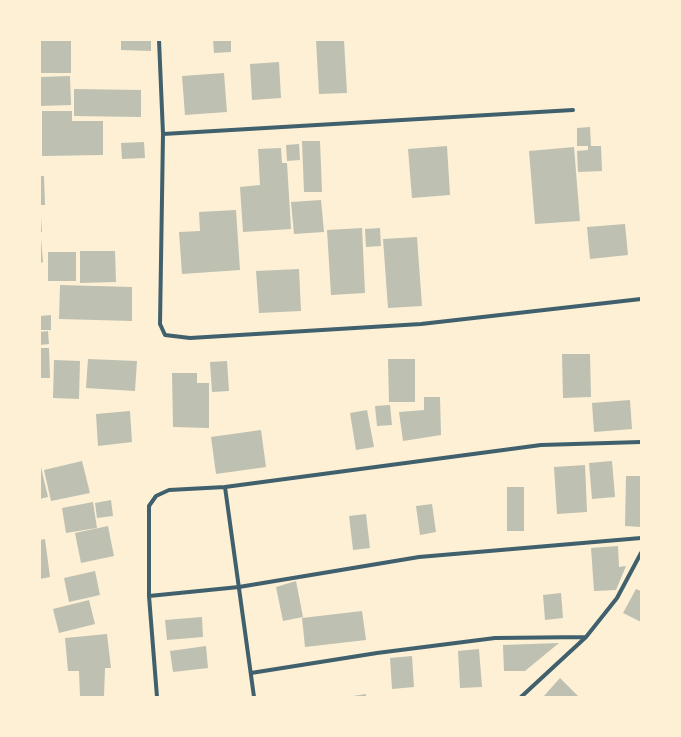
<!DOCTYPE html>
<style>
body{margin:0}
#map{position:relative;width:681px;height:737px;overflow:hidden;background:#fdf0d5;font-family:"Work Sans",sans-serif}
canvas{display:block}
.frame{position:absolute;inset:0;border:41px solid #fdf0d5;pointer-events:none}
</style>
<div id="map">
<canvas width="681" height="737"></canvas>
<div class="frame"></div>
</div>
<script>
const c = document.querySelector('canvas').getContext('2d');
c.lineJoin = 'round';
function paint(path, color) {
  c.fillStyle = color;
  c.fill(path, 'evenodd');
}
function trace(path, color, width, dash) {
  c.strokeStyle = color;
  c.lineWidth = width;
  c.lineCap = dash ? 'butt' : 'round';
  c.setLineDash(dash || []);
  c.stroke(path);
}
paint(new Path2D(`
 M 40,40 L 71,40 L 71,73 L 40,73 Z
 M 121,40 L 151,40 L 151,51 L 121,50 Z
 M 213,40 L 231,40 L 231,52 L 214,53 Z
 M 316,40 L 344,40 L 347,93 L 319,94 Z
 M 279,62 L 281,98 L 252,100 L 250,64 Z
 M 224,73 L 227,112 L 185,115 L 182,76 Z
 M 70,76 L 71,105 L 40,106 L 40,77 Z
 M 74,89 L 141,90 L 141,117 L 74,116 Z
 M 42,111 L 72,111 L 72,121 L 103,121 L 103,155 L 42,156 Z
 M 590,127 L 591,146 L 601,146 L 602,171 L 578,172 L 577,151 L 588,150 L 588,146 L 577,146 L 577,128 Z
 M 302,141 L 320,141 L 322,192 L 304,192 Z
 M 144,142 L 145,158 L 122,159 L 121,143 Z
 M 299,144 L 300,160 L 287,161 L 286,145 Z
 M 447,146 L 450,195 L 412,198 L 408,149 Z
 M 574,147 L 580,221 L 535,224 L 529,151 Z
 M 281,148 L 282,163 L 287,163 L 291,229 L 243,232 L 240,187 L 260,185 L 258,149 Z
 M 40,176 L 44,176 L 45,205 L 40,205 Z
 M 321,200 L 324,232 L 294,234 L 291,202 Z
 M 236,210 L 240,270 L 182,274 L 179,232 L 200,231 L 199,212 Z
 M 40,217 L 41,217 L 42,232 L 40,232 Z
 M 625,224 L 628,255 L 590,259 L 587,227 Z
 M 362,228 L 365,293 L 331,295 L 327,230 Z
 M 380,228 L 381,246 L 366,247 L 365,229 Z
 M 417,237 L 422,306 L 388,308 L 383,239 Z
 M 40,238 L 41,238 L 43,262 L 40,263 Z
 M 80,251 L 115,251 L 116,282 L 80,283 Z
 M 48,252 L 76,252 L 76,281 L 48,281 Z
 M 299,269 L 301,311 L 259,313 L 256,271 Z
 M 60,285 L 132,287 L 132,321 L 59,319 Z
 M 51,315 L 51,330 L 41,330 L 40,316 Z
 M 48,331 L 49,344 L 40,345 L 40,332 Z
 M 40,348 L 49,348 L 50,378 L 40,378 Z
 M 562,354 L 590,354 L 591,397 L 563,398 Z
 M 88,359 L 137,361 L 135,391 L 86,388 Z
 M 388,359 L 415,359 L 415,402 L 389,402 Z
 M 54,360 L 80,361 L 79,399 L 53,398 Z
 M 227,361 L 229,391 L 212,392 L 210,362 Z
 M 172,373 L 197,373 L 197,383 L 209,383 L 209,428 L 173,427 Z
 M 424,397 L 440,397 L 441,435 L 403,441 L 399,412 L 424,410 Z
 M 630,400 L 632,429 L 594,432 L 592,403 Z
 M 390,405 L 392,425 L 377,426 L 375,406 Z
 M 367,410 L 374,447 L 356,450 L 350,413 Z
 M 130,411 L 132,442 L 98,446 L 96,414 Z
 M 261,430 L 266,467 L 216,474 L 211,437 Z
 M 82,461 L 90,493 L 51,501 L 44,470 Z
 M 612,461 L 615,497 L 592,499 L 589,463 Z
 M 40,463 L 48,497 L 40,499 Z
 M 585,465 L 587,512 L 557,514 L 554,467 Z
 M 626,476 L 641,476 L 641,527 L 625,526 Z
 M 507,487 L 524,487 L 524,531 L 507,531 Z
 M 111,500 L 113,516 L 97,518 L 95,503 Z
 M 93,502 L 97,528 L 66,533 L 62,508 Z
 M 432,504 L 436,532 L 420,535 L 416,506 Z
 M 366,514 L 370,548 L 353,550 L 349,516 Z
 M 108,526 L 114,556 L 81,563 L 75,533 Z
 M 45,539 L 50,577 L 40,579 L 40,540 Z
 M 618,546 L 619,567 L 626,566 L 616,590 L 594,591 L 591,548 Z
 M 95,571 L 100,595 L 69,602 L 64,578 Z
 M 296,581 L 303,617 L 283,621 L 276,587 Z
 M 636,589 L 641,591 L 641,622 L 623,613 Z
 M 561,593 L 563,618 L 545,620 L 543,595 Z
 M 89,600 L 95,624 L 59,633 L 53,609 Z
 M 362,611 L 366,640 L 305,647 L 302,618 Z
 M 202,617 L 203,637 L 167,640 L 165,620 Z
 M 107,634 L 111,668 L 105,668 L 104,697 L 80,697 L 79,671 L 68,671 L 65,638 Z
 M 559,643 L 525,671 L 504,671 L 503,645 Z
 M 206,646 L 208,668 L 173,672 L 170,651 Z
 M 479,649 L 482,687 L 460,688 L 458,651 Z
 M 412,656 L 414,687 L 392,689 L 390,658 Z
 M 560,678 L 579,697 L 543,697 Z
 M 366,694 L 366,697 L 353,697 L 353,696 Z`), '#bec0b2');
trace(new Path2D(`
 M 159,40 L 163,134 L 160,324 L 165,335 L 190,338 L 421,324 L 641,299
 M 163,134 L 573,110
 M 225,487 L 254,697
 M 149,596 L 239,587 L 419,557 L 641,538
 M 251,673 L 377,653 L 495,638 L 586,637
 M 157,697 L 149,596 L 149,506 L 156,496 L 169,490 L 225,487 L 541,445 L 641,442
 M 521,697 L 586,637 L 617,598 L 641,553`), '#3f606c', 4);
</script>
